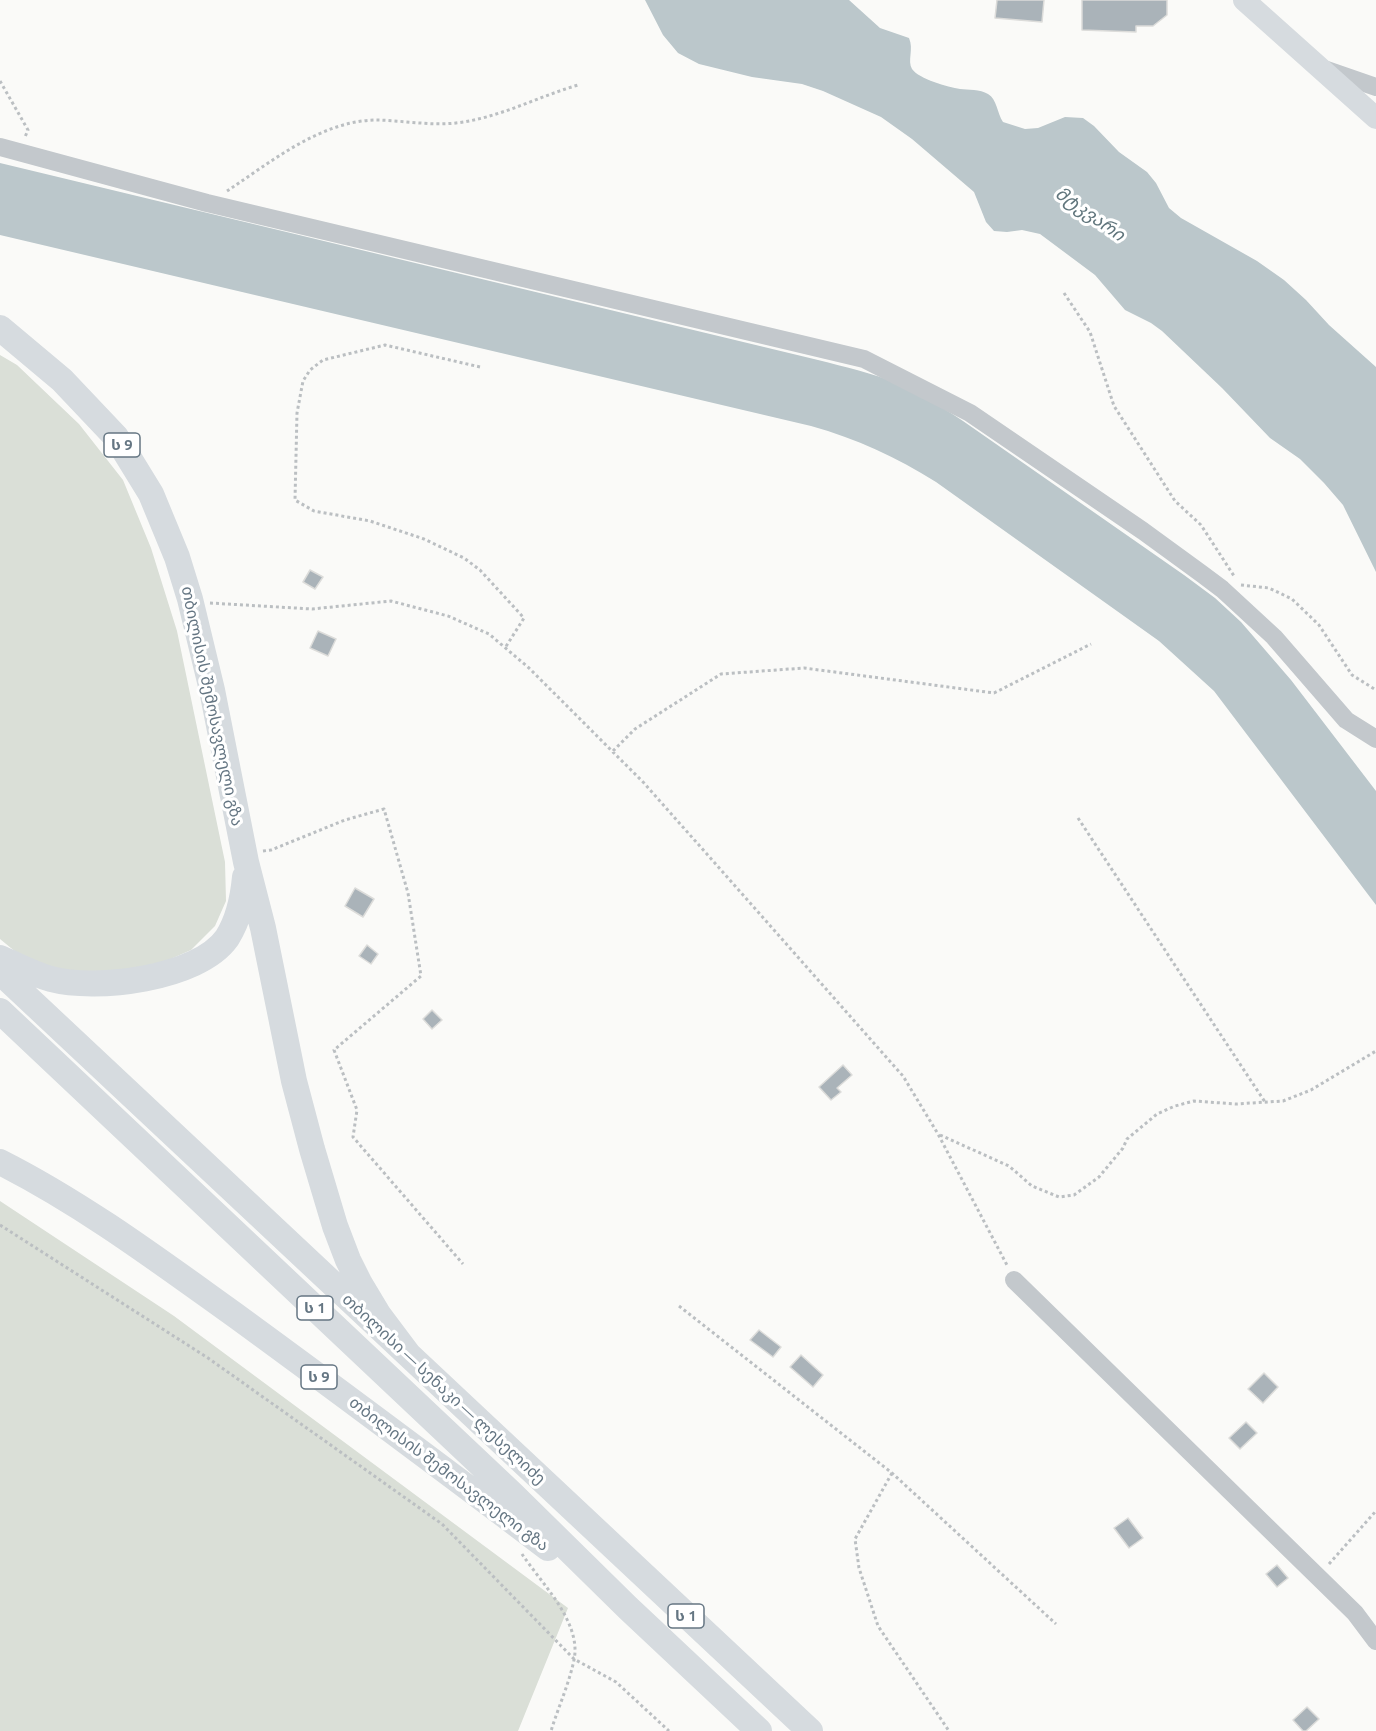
<!DOCTYPE html>
<meta charset="utf-8">
<style>
body{margin:0}
canvas{display:block;background:#fafaf8}
</style>
<canvas width="1376" height="1731"></canvas>
<script>
const c = document.querySelector('canvas').getContext('2d');
c.lineJoin = 'round';
function paint(path, color) {
  c.fillStyle = color;
  c.fill(path, 'evenodd');
}
function trace(path, color, width, dash) {
  c.strokeStyle = color;
  c.lineWidth = width;
  c.lineCap = dash ? 'butt' : 'round';
  c.setLineDash(dash || []);
  c.stroke(path);
}
function write(font, color, halo, rows, align = 'center') {
  c.font = font + ' Ubuntu,"Noto Sans Georgian",sans-serif';
  c.lineWidth = 6;
  c.setLineDash([]);
  c.textBaseline = 'middle';
  c.strokeStyle = halo;
  c.fillStyle = color;
  for (const [text, x, y, turn = 0] of rows) {
    c.save();
    c.translate(x, y);
    c.rotate((+turn || 0) * Math.PI / 180);
    c.textAlign = isNaN(turn) ? turn : align;
    if (halo) c.strokeText(text, 0, 0);
    c.fillText(text, 0, 0);
    c.restore();
  }
}
paint(new Path2D(`
 M 0,355 L 17,365 L 79,424 L 123,480 L 151,548 L 177,631 L 225,862 L 226,901 L 215,926 L 191,950 L 157,965 L 84,976 L 47,968 L 17,953 L 0,939 Z
 M 0,1201 L 174,1316 L 568,1608 L 518,1731 L 0,1731 Z`), '#dadfd7');
paint(new Path2D(`
 M 645,0 L 849,0 L 880,28 L 909,38 C 914,49 907,61 912,69 C 919,79 948,87 960,89 C 968,90 980,89 988,94 C 997,99 997,113 1003,122 L 1025,129 L 1038,128 L 1065,117 L 1083,118 L 1094,126 L 1119,152 L 1147,172 L 1156,183 L 1169,208 L 1181,218 L 1257,261 L 1284,280 L 1306,300 L 1329,325 L 1376,367 L 1376,572 L 1343,505 L 1324,483 L 1300,459 L 1270,438 L 1222,388 L 1162,331 L 1151,323 L 1125,310 L 1095,275 L 1040,234 L 1022,230 L 1007,232 L 994,231 L 986,222 L 974,192 L 912,139 L 881,117 L 823,91 L 802,84 L 752,77 L 699,64 L 678,53 L 663,35 Z
 M 0,163 L 818,360 C 845,367 873,373 898,384 C 921,394 942,407 963,421 L 1184,575 L 1215,598 L 1241,622 L 1291,680 L 1376,791 L 1376,905 L 1214,691 L 1159,641 L 936,482 C 896,457 857,439 811,426 L 0,235 Z`), '#bbc7cb');
const building = new Path2D(`
 M 997,0 L 1044,0 L 1042,22 L 995,18 Z
 M 1082,0 L 1167,0 L 1167,15 L 1153,26 L 1136,26 L 1136,32 L 1082,30 Z
 M 310,570 L 323,577 L 315,589 L 303,582 Z
 M 318,631 L 336,639 L 328,656 L 310,648 Z
 M 355,888 L 374,899 L 363,917 L 345,906 Z
 M 367,945 L 378,954 L 371,964 L 359,956 Z
 M 432,1010 L 442,1020 L 432,1029 L 423,1019 Z
 M 843,1065 L 852,1075 L 837,1088 L 841,1092 L 831,1100 L 819,1087 Z
 M 759,1330 L 781,1347 L 773,1357 L 750,1340 Z
 M 801,1355 L 823,1375 L 813,1387 L 790,1367 Z
 M 1264,1373 L 1278,1387 L 1263,1403 L 1248,1389 Z
 M 1246,1422 L 1257,1433 L 1240,1449 L 1229,1438 Z
 M 1128,1518 L 1143,1538 L 1129,1548 L 1114,1528 Z
 M 1277,1565 L 1288,1578 L 1277,1587 L 1266,1574 Z
 M 1307,1707 L 1319,1719 L 1306,1731 L 1303,1731 L 1293,1720 Z`);
paint(building, '#aab3b9');
trace(building, '#dcdcda', 1.5);
trace(new Path2D(`
 M 0,81 L 28,130 L 25,137
 M 227,191 C 271,162 319,122 374,120 C 401,120 429,126 456,123 C 499,118 537,97 578,85
 M 1064,293 L 1090,332 L 1114,406 L 1175,501 L 1201,525 L 1234,576
 M 480,367 L 385,345 L 323,360 L 310,370 L 303,381 L 297,413 L 295,500 L 314,511 L 370,521 L 424,539 L 464,558 L 480,570 L 524,618 L 505,648
 M 1241,585 L 1269,588 L 1292,599 L 1319,625 L 1352,675 L 1376,690
 M 210,603 L 312,609 L 391,601 L 448,616 L 489,634 L 529,668 L 644,783 L 903,1076 L 938,1134 L 1008,1267
 M 613,751 L 635,729 L 721,674 L 804,668 L 994,693 L 1091,644
 M 1078,818 L 1265,1102
 M 263,851 L 271,850 L 345,820 L 384,809 L 408,893 L 421,976 L 334,1050 L 357,1110 L 353,1137 L 463,1264
 M 940,1135 L 1009,1166 L 1032,1186 L 1059,1197 L 1074,1195 L 1099,1177 L 1123,1148 L 1127,1139 L 1157,1114 L 1175,1106 L 1194,1101 L 1236,1104 L 1283,1101 L 1311,1090 L 1376,1051
 M 0,1225 L 208,1358 L 442,1524 L 574,1659 L 616,1682 L 669,1731
 M 679,1306 L 892,1473 L 1056,1624
 M 892,1473 L 855,1539 L 859,1568 L 878,1626 L 949,1731
 M 522,1554 C 541,1583 582,1622 574,1660 C 569,1684 558,1708 551,1731
 M 1329,1564 L 1376,1511`), '#bbbfc2', 3, [3, 3]);
trace(new Path2D(`
 M 1324,69 L 1376,87
 M 0,147 L 207,203 L 864,359 L 970,413 L 1143,531 L 1202,574 L 1222,589 L 1274,637 L 1346,720 L 1376,739
 M 1014,1280 L 1355,1613 L 1376,1641`), '#c3c8cc', 18);
trace(new Path2D(`
 M 1244,0 L 1376,118`), '#d6dbdf', 22);
trace(new Path2D(`
 M 0,328 L 62,380 L 116,437 L 151,494 L 177,557 L 190,599 L 212,690 L 246,862 L 263,928 L 294,1081 L 312,1149 L 335,1226 L 348,1260 L 360,1284 L 378,1314 L 408,1354
 M 0,958 C 17,965 33,974 51,979 C 96,991 198,979 227,938 C 239,919 243,899 245,877
 M 0,972 C 271,1224 539,1479 810,1731
 M 0,1011 L 512,1494 L 628,1608 L 759,1731
 M 0,1162 C 85,1205 162,1263 239,1318 C 343,1394 446,1471 548,1548`), '#d6dbdf', 26);
for (const [x, y, w] of [
 [122,445,36],
 [315,1308,36],
 [319,1377,36],
 [686,1616,36]
]) {
  const box = new Path2D();
  box.roundRect(x - w / 2, y - 12, w, 24, 4.5);
  c.fillStyle = '#fff';
  c.fill(box);
  trace(box, '#657683', 1.5);
}
write('bold 15px', '#657683', null, [
 ["ს 9",122,445],
 ["ს 1",315,1308],
 ["ს 9",319,1377],
 ["ს 1",686,1616]
]);
write('16px', '#657683', '#fff', [
 ["თბილისის შემოსავლელი გზა",212,706,78],
 ["თბილისი — სენაკი — ლესელიძე",444,1389,43],
 ["თბილისის შემოსავლელი გზა",449,1474,37]
]);
write('italic 18px', '#60757c', '#fff', [
 ["მტკვარი",1090,214,35]
]);
</script>
